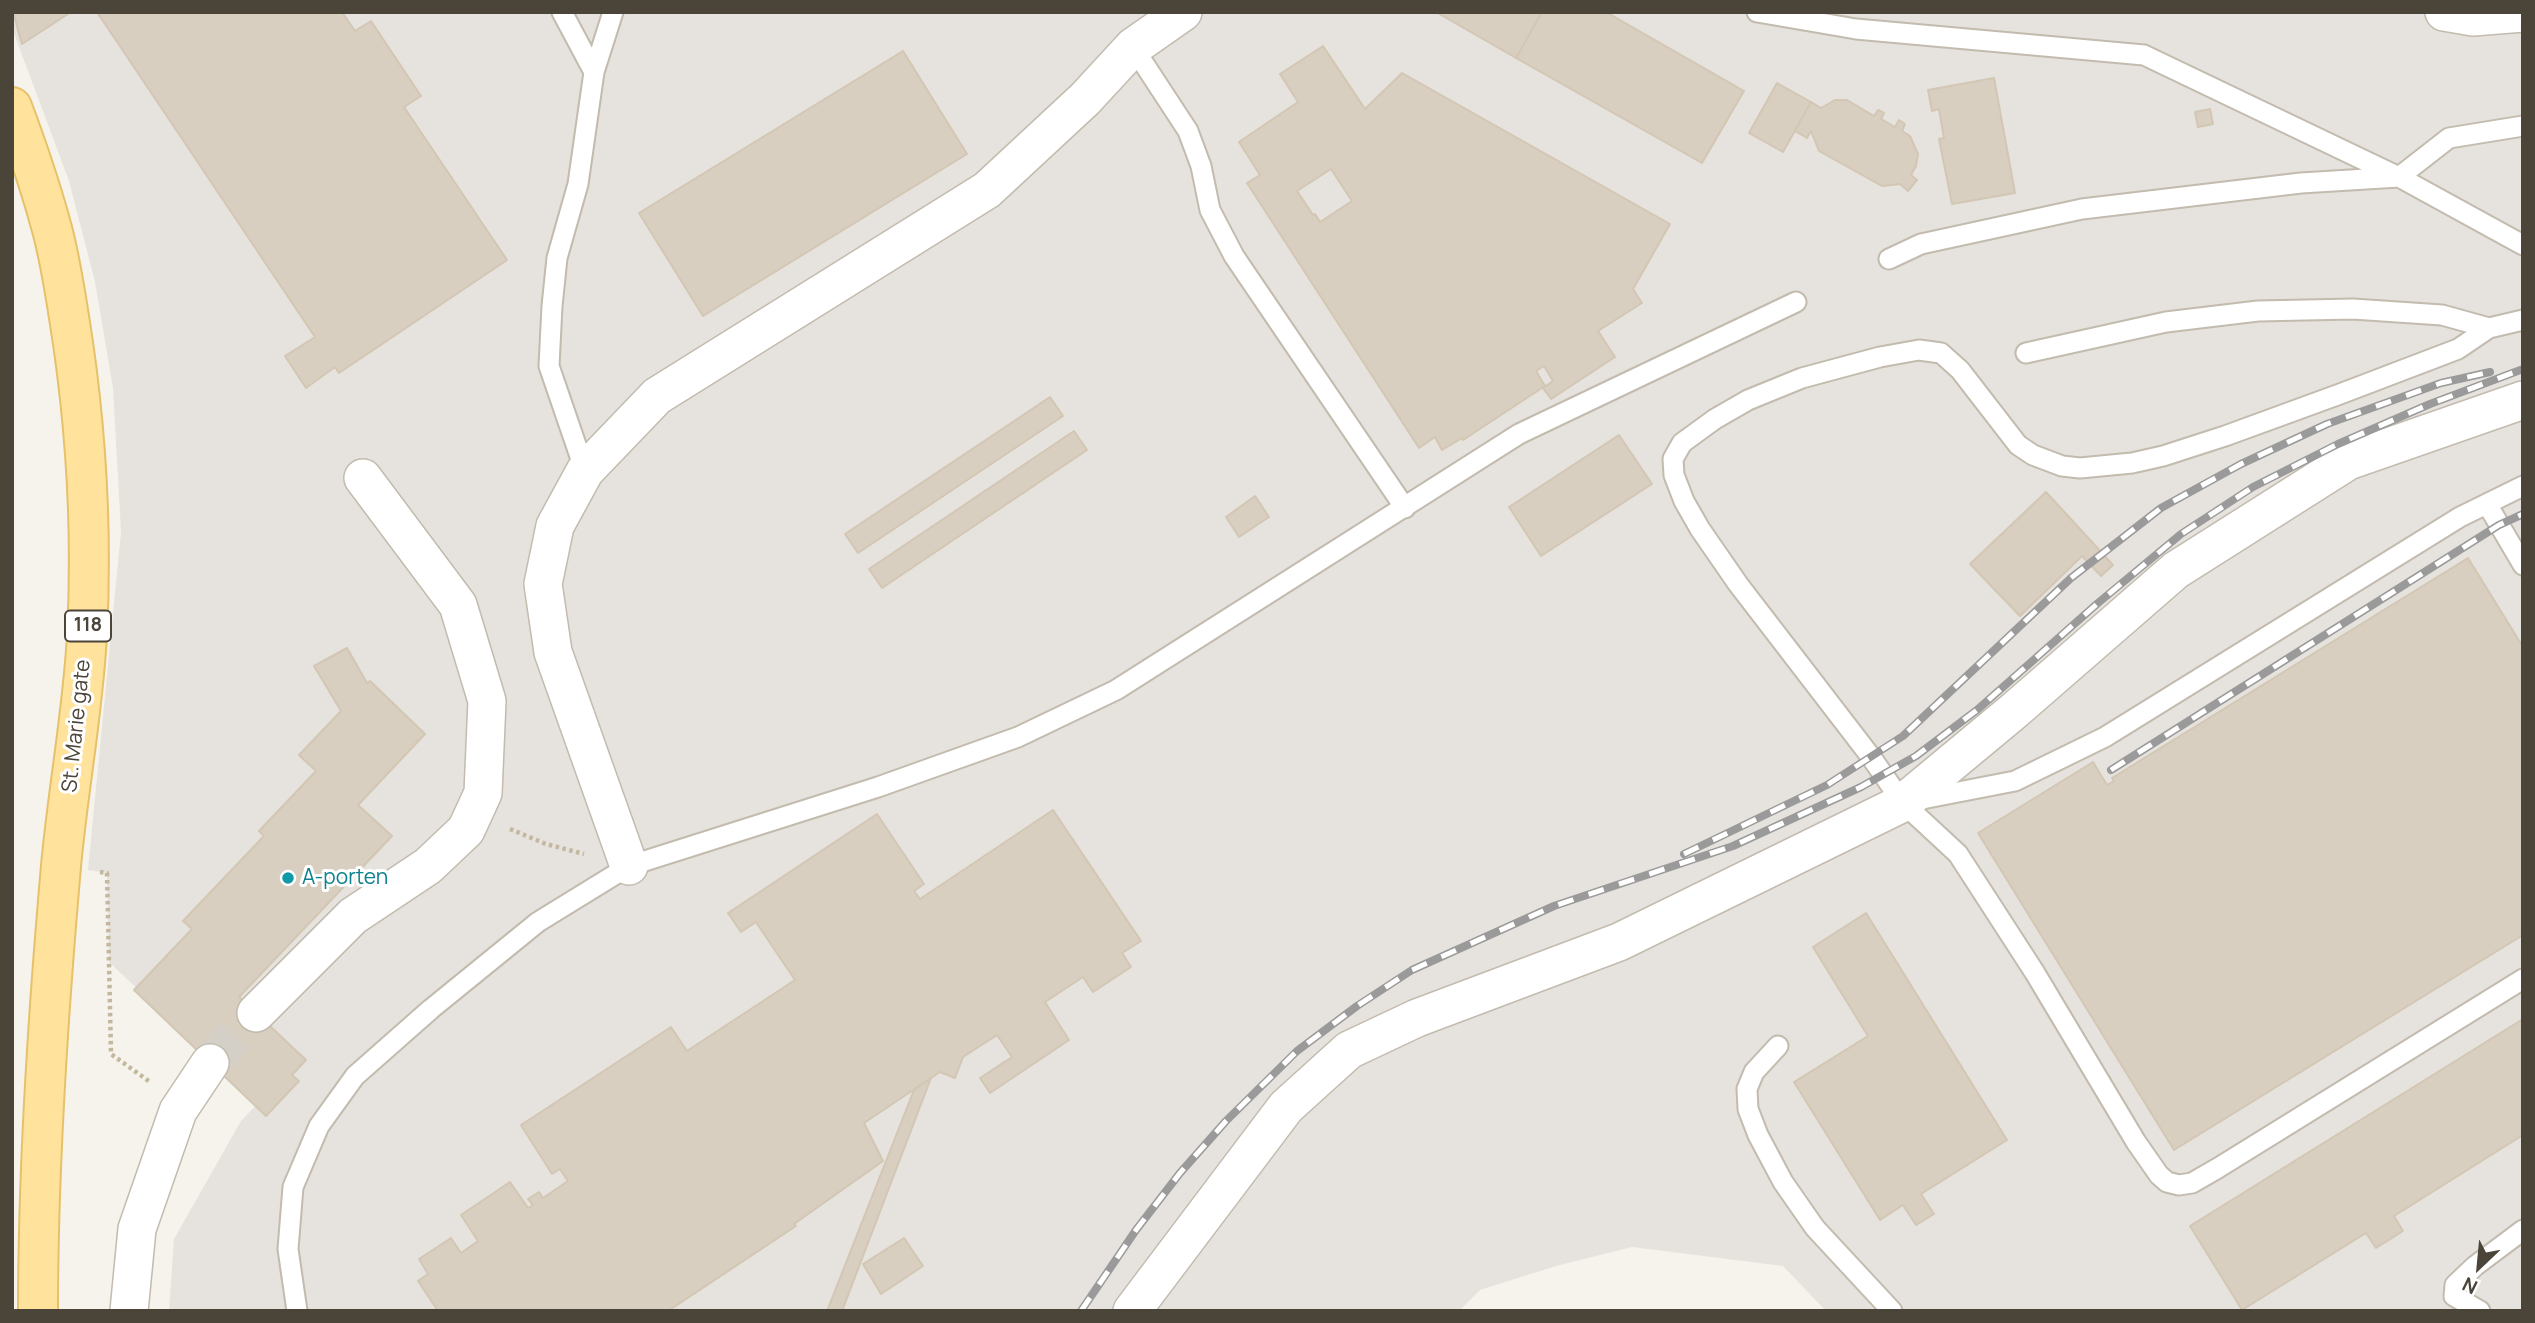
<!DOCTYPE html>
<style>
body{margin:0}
#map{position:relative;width:2535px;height:1323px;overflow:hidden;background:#f6f3ec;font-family:Manrope,sans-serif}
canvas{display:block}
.frame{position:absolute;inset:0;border:14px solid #4b4439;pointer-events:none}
.north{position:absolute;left:2444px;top:1232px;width:70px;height:70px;-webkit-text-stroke:5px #fff;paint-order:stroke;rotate:206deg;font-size:19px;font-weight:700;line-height:28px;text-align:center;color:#4b4439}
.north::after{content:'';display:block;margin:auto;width:24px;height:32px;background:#4b4439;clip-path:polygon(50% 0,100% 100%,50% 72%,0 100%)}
</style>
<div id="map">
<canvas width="2535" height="1323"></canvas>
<div class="frame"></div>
<div class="north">N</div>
</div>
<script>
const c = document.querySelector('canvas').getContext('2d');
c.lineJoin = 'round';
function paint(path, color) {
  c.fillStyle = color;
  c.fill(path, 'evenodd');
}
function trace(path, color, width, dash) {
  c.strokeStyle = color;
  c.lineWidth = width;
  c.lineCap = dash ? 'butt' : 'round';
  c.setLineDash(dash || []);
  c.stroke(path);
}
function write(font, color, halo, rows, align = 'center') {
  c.font = font + ' Manrope,sans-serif';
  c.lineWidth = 6;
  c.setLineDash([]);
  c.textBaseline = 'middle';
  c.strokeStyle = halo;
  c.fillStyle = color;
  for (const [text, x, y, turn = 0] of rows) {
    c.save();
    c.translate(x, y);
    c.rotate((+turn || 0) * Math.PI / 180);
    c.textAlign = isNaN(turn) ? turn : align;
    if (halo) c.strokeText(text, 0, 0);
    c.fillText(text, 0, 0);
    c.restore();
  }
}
paint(new Path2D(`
 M 12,12 L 2523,12 L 2523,1311 L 1826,1311 L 1783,1266 L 1632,1247 L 1556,1266 L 1480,1290 L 1459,1311 L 169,1311 L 174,1239 L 241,1121 L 258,1103 L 109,962 L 107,873 L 88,870 L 121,532 L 113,388 L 95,282 L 69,181 L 12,28 Z`), '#e6e2dd');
const building = new Path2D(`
 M 13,12 L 71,12 L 22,44 Z
 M 97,12 L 342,12 L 355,31 L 371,21 L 421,96 L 404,107 L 507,260 L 339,373 L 335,367 L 306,388 L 285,356 L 315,337 Z
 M 1436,12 L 1542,12 L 1516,58 Z
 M 1542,12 L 1606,12 L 1744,91 L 1702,163 L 1516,58 Z
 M 1323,46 L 1365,109 L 1402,73 L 1670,224 L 1633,289 L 1642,303 L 1598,331 L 1615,357 L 1551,399 L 1543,388 L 1553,381 L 1544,366 L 1536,371 L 1545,386 L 1463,440 L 1462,438 L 1442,450 L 1435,437 L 1419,448 L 1247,183 L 1260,175 L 1239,142 L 1298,102 L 1280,74 ZM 1331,169 L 1352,201 L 1320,222 L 1315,214 L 1313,215 L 1297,191 Z
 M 903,51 L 967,154 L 703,316 L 639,213 Z
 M 1994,78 L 2015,193 L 1952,204 L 1939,139 L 1944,138 L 1939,109 L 1932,111 L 1928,90 Z
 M 1777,83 L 1811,102 L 1783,152 L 1749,133 Z
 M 1835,100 L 1847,100 L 1874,116 L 1878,110 L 1884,113 L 1881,119 L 1895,127 L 1899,120 L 1905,124 L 1902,131 L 1910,136 L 1918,154 L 1916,166 L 1911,175 L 1917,180 L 1908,191 L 1900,184 L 1882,186 L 1819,151 L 1811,131 L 1807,138 L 1795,131 L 1811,102 L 1821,108 Z
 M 2210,109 L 2213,124 L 2198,127 L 2195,112 Z
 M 1050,397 L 1063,416 L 858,553 L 845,534 Z
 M 1074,431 L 1087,450 L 882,588 L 869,569 Z
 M 1619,435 L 1652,484 L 1541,556 L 1509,507 Z
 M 2046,492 L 2113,565 L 2101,576 L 2082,556 L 2020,616 L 1970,564 Z
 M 1255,496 L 1269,517 L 1239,537 L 1226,517 Z
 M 2468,558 L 2523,647 L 2523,935 L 2174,1150 L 1978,833 L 2093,762 L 2107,785 L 2114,781 L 2112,778 Z
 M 347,648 L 367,683 L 370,681 L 425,734 L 358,805 L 392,836 L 239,997 L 306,1060 L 292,1075 L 299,1081 L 266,1116 L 134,990 L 192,929 L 183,921 L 264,836 L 259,831 L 316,771 L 299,755 L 341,711 L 314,666 Z
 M 1053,810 L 1141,941 L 1122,953 L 1131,967 L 1093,992 L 1083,977 L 1045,1002 L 1069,1040 L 990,1093 L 980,1078 L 1012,1057 L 997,1035 L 963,1057 L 955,1078 L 940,1072 L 864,1123 L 883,1161 L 794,1224 L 796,1226 L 668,1311 L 438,1311 L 418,1281 L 428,1274 L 419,1259 L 451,1238 L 461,1253 L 478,1241 L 461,1215 L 510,1182 L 528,1208 L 533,1205 L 528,1199 L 539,1192 L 543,1198 L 568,1181 L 560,1169 L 552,1174 L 521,1125 L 671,1027 L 687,1051 L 795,980 L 756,922 L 741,932 L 728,913 L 877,814 L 924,884 L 914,891 L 920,899 Z
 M 1866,913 L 2007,1140 L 1921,1194 L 1934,1214 L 1916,1225 L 1903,1205 L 1880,1220 L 1794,1082 L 1868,1036 L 1813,947 Z
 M 2523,1019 L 2523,1135 L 2394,1216 L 2403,1231 L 2376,1248 L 2366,1233 L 2242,1310 L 2190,1226 Z
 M 931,1078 L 842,1311 L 827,1311 L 914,1090 Z
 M 904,1238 L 923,1266 L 881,1294 L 863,1264 Z`);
paint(building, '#d8cfc1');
trace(building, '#d3c7b4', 2);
trace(new Path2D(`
 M 210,1063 L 256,1013`), '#d4d0c8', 37, [37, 18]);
const lane = new Path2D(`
 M 562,12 L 594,72
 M 1757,12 L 1856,29 L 2144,55 L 2399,177 L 2449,138 L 2523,126
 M 1133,47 L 1188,131 L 1201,166 L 1210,210 L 1234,256 L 1405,508
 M 1889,259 L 1921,244 L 2082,209 L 2301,183 L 2399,177 L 2523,245
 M 2523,320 L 2489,328 L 2458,349 L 2340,394 L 2225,436 L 2163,456 L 2132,463 L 2080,468 L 2062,466 L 2033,455 L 2018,445 L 1960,370 L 1941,353 L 1919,350 L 1880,357 L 1802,378 L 1748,400 L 1715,419 L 1682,443 L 1673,459 L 1674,475 L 1684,501 L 1700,529 L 1738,584 L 1871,757 L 1903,803 L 1958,854 L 2035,973 L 2136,1142 L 2159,1175 L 2167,1182 L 2179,1185 L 2192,1183 L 2218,1168 L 2523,979
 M 2026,353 L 2166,322 L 2258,311 L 2353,309 L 2442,315 L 2489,328
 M 585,471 L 549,366 L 552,306 L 557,258 L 578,184 L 594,72 L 613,12
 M 2487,504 L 2523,565
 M 1917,800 L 2015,781 L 2105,737 L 2460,517 L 2523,486
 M 1778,1046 L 1754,1072 L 1747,1089 L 1748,1109 L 1758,1135 L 1783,1182 L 1815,1228 L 1892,1311
 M 297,1311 L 288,1249 L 293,1187 L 319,1126 L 355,1076 L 431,1009 L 538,922 L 629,866 L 878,787 L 1018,737 L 1116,690 L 1519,434 L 1796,302
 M 2480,1311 L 2454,1296 L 2455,1285 L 2475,1266 L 2523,1230`);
const street = new Path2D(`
 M 2444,12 L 2473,17 L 2523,13
 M 629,866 L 553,652 L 543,584 L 555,526 L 585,471 L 657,396 L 987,190 L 1085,99 L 1133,47 L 1183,12
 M 256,1013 L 353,916 L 428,866 L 466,830 L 483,793 L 487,701 L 458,605 L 363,478
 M 129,1311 L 137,1229 L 178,1111 L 210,1063
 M 1132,1311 L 1286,1107 L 1349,1050 L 1417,1018 L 1619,942 L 1903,803 L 2015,710 L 2176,570 L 2348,461 L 2523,400`);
const primary = new Path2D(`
 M 12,107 C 27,147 41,188 52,229 C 62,266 67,305 73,343 C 87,440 92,537 87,635 C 83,712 68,789 61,866 C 48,1014 38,1162 38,1311`);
trace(lane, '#c2bbae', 23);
trace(street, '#c2bbae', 40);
trace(primary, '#e6c16a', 42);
trace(new Path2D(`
 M 510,829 L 546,844 L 584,854
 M 100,872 L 107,873 L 111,1054 L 150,1082`), '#c4b79f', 4.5, [3.5, 3.5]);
trace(lane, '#fff', 19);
trace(street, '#fff', 37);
trace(primary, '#ffe39c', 38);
const rail = new Path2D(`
 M 2111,770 L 2499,525 L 2523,514
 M 1684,854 L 1827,785 L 1903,736 L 2071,578 L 2161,508 L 2241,464 L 2327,424 L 2441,383 L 2490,372
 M 1081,1311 L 1136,1230 L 1180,1173 L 1226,1121 L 1297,1051 L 1357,1006 L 1412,970 L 1554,906 L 1733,846 L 1861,787 L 1916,756 L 1977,710 L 2098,603 L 2181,534 L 2253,487 L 2338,444 L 2430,404 L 2523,369`);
trace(rail, '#9a9a9a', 8);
trace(rail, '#fff', 5, [16]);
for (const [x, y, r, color] of [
 [288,878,7,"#0f9aa8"]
]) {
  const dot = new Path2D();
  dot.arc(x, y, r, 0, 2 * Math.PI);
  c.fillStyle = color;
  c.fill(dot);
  trace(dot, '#fff', 2.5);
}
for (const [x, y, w] of [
 [88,626,46]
]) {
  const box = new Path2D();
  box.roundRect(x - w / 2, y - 15.5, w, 31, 5);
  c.fillStyle = '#fff';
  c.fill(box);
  trace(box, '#4b4439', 2);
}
write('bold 19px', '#4b4439', null, [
 ["118",88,626]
]);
write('21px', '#4b4439', '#fff', [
 ["St. Marie gate",77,726,-84]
]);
write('21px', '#0d838f', '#fff', [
 ["A-porten",302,878]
], 'left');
</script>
